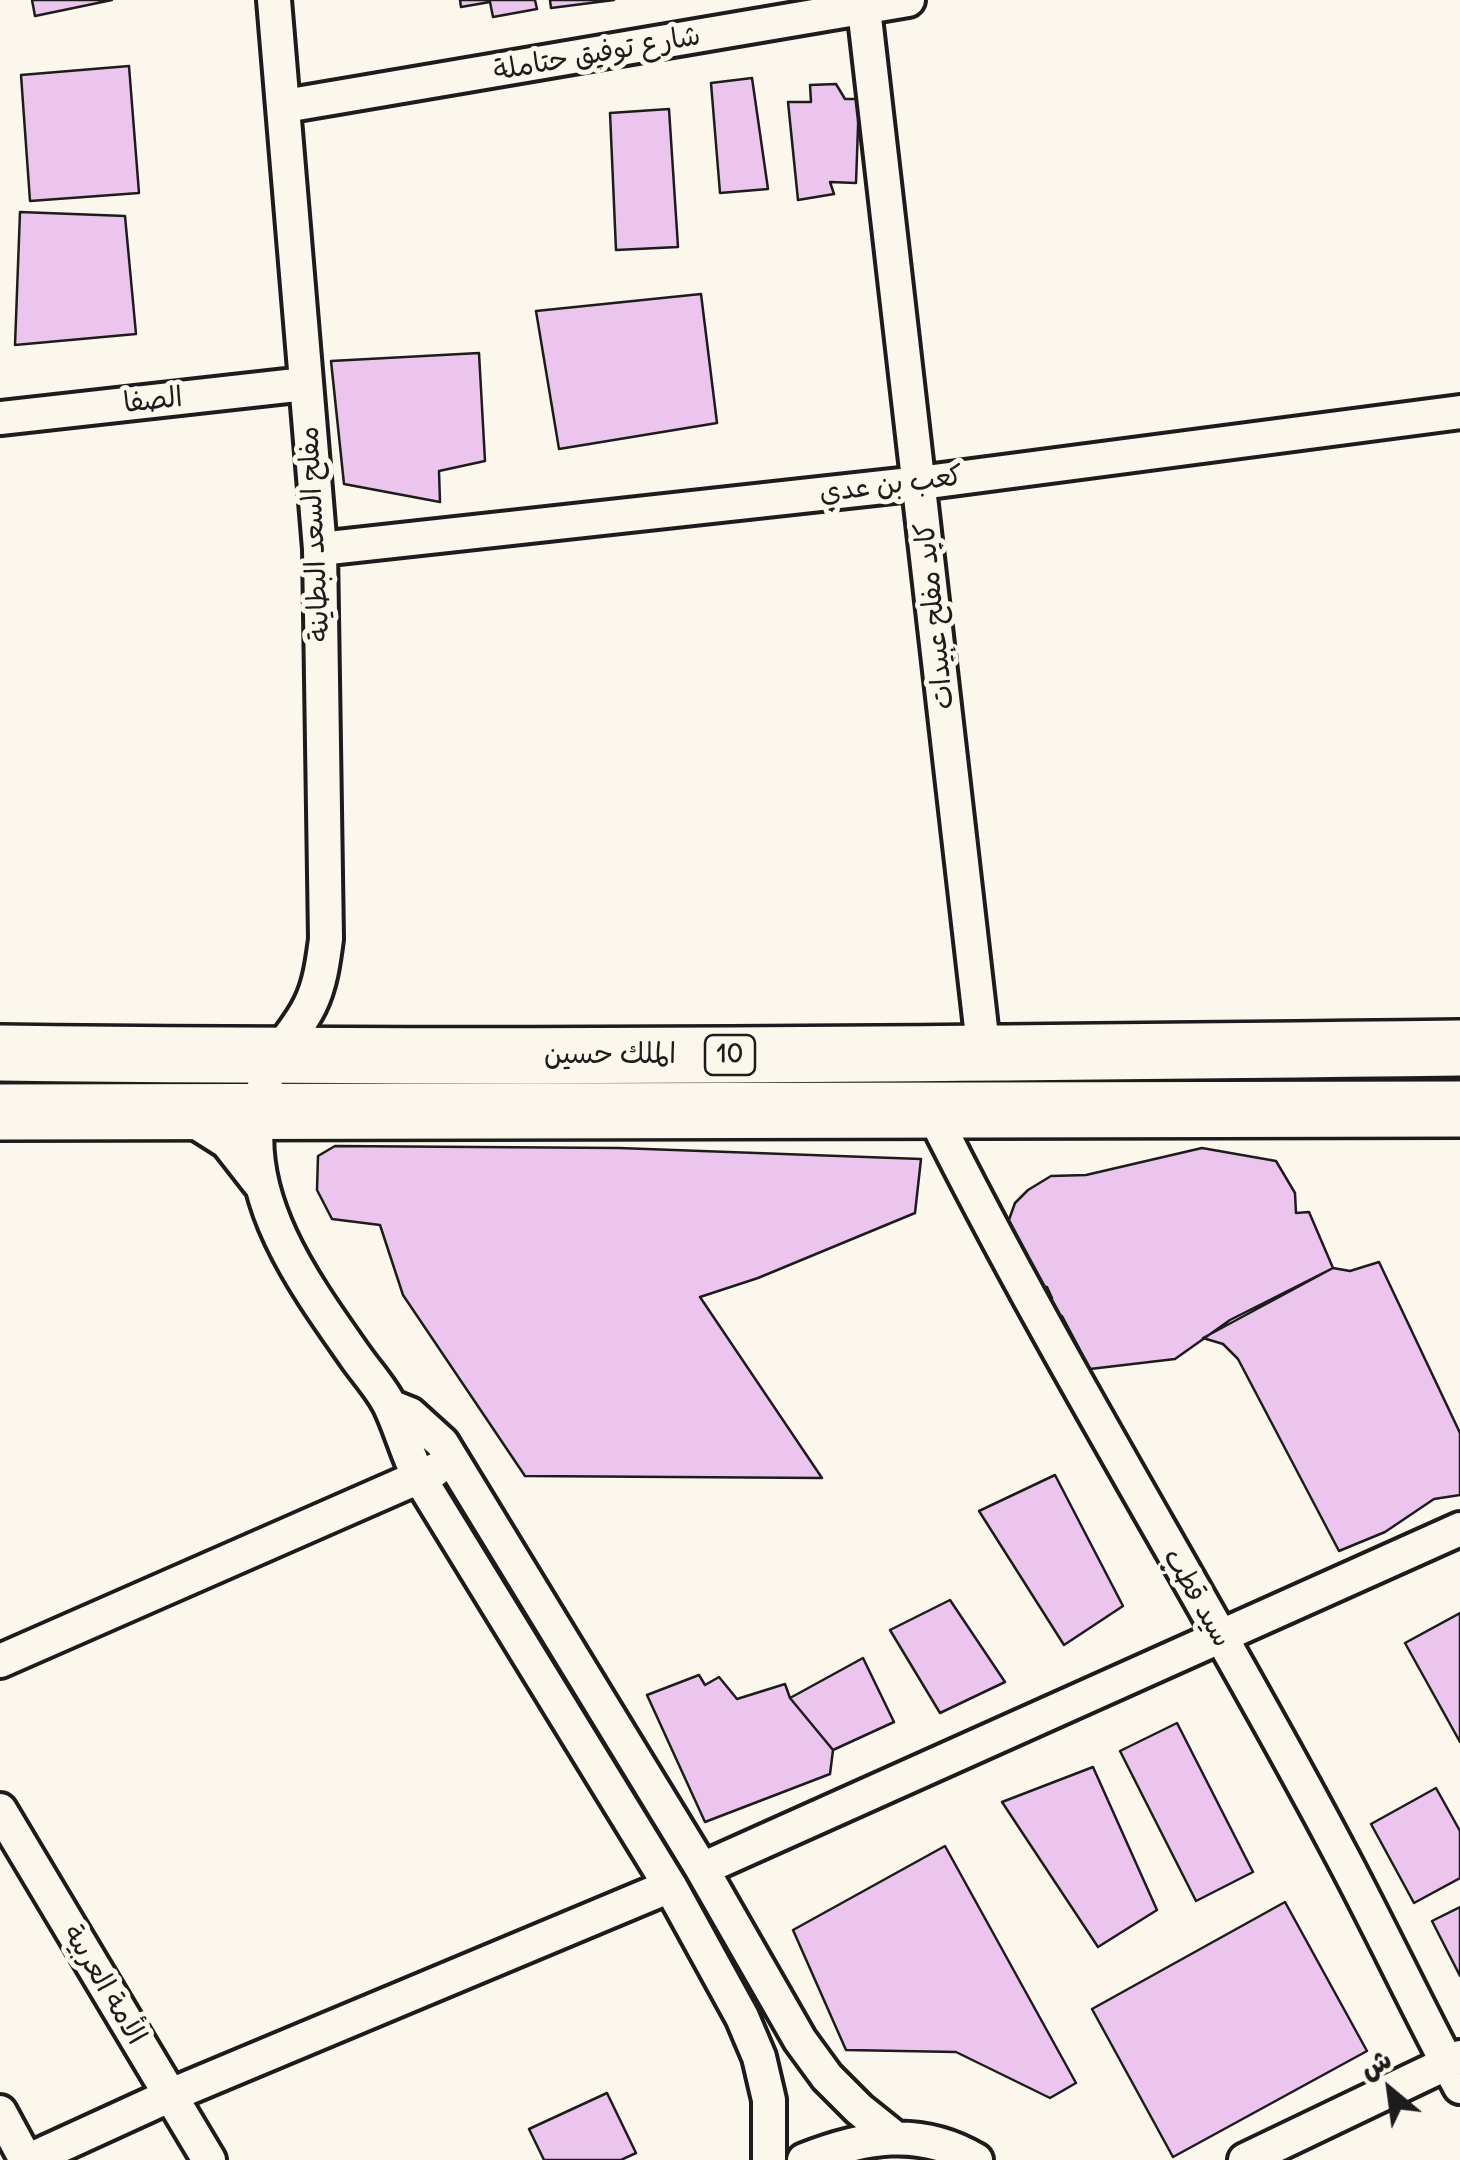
<!DOCTYPE html>
<meta charset="utf-8">
<style>
body{margin:0}
#map{position:relative;width:1460px;height:2160px;overflow:hidden;background:#fbf7ec;font-family:Delius,"Playpen Sans Arabic",sans-serif}
canvas{display:block}
.north{position:absolute;left:1340px;top:2040px;width:100px;height:100px;-webkit-text-stroke:8px #fbf7ec;paint-order:stroke;rotate:331deg;font-size:28px;font-weight:700;line-height:40px;text-align:center;color:#1c1c1c}
.north::after{content:'';display:block;margin:auto;width:35px;height:45px;background:#1c1c1c;clip-path:polygon(50% 0,100% 100%,50% 72%,0 100%)}
</style>
<div id="map">
<canvas width="1460" height="2160"></canvas>
<div class="north">ش</div>
</div>
<script>
const c = document.querySelector('canvas').getContext('2d');
c.lineJoin = 'round';
function paint(path, color) {
  c.fillStyle = color;
  c.fill(path, 'evenodd');
}
function trace(path, color, width, dash) {
  c.strokeStyle = color;
  c.lineWidth = width;
  c.lineCap = dash ? 'butt' : 'round';
  c.setLineDash(dash || []);
  c.stroke(path);
}
function write(font, color, halo, rows, align = 'center') {
  c.font = font + ' Delius,"Playpen Sans Arabic",sans-serif';
  c.lineWidth = 10;
  c.setLineDash([]);
  c.textBaseline = 'middle';
  c.strokeStyle = halo;
  c.fillStyle = color;
  for (const [text, x, y, turn = 0] of rows) {
    c.save();
    c.translate(x, y);
    c.rotate((+turn || 0) * Math.PI / 180);
    c.textAlign = isNaN(turn) ? turn : align;
    if (halo) c.strokeText(text, 0, 0);
    c.fillText(text, 0, 0);
    c.restore();
  }
}
const building = new Path2D(`
 M 32,0 L 112,0 L 35,16 Z
 M 460,0 L 535,0 L 537,9 L 493,17 L 490,2 L 461,7 Z
 M 550,0 L 614,0 L 551,8 Z
 M 129,66 L 139,193 L 30,201 L 21,75 Z
 M 752,78 L 768,189 L 720,193 L 711,83 Z
 M 836,84 L 845,99 L 859,99 L 856,183 L 830,182 L 834,194 L 798,200 L 788,102 L 811,102 L 810,85 Z
 M 669,109 L 678,247 L 616,250 L 610,113 Z
 M 20,212 L 125,216 L 136,334 L 15,345 Z
 M 701,294 L 717,423 L 559,449 L 536,311 Z
 M 479,353 L 485,461 L 439,471 L 440,502 L 344,484 L 331,361 Z
 M 335,1146 L 619,1148 L 921,1159 L 915,1213 L 758,1278 L 700,1297 L 822,1478 L 525,1476 L 403,1295 L 380,1225 L 332,1219 L 317,1190 L 318,1156 Z
 M 1202,1148 L 1276,1161 L 1295,1193 L 1296,1213 L 1309,1212 L 1333,1268 L 1230,1320 L 1175,1359 L 1090,1369 L 1062,1316 L 1056,1318 L 1048,1300 L 1052,1298 L 1047,1287 L 1026,1288 L 1002,1239 L 1015,1203 L 1028,1190 L 1051,1176 L 1086,1175 Z
 M 1379,1262 L 1460,1433 L 1460,1495 L 1434,1499 L 1385,1532 L 1339,1551 L 1238,1359 L 1223,1344 L 1203,1338 L 1333,1268 L 1350,1271 Z
 M 1055,1475 L 1123,1606 L 1064,1645 L 979,1511 Z
 M 950,1600 L 1005,1682 L 940,1713 L 890,1630 Z
 M 1460,1613 L 1460,1742 L 1405,1643 Z
 M 863,1658 L 894,1722 L 833,1750 L 790,1698 Z
 M 699,1675 L 705,1685 L 719,1677 L 737,1699 L 785,1684 L 790,1698 L 833,1750 L 830,1774 L 705,1822 L 647,1695 Z
 M 1177,1723 L 1253,1872 L 1196,1901 L 1120,1751 Z
 M 1093,1767 L 1157,1910 L 1098,1947 L 1002,1802 Z
 M 1436,1788 L 1460,1831 L 1460,1878 L 1414,1903 L 1371,1824 Z
 M 945,1846 L 1076,2083 L 1050,2098 L 956,2052 L 846,2050 L 793,1930 Z
 M 1285,1902 L 1367,2051 L 1173,2157 L 1092,2009 Z
 M 1460,1907 L 1460,1976 L 1432,1921 Z
 M 607,2093 L 636,2153 L 621,2160 L 544,2160 L 529,2129 Z`);
paint(building, '#ecc5ee');
trace(building, '#1c1c1c', 2.5);
const street = new Path2D(`
 M 274,0 L 320,549 L 326,939 C 323,962 320,985 310,1005 C 301,1024 287,1039 276,1056 C 267,1073 260,1096 258,1114 C 245,1204 306,1286 355,1356 C 366,1372 382,1389 390,1406 C 401,1429 407,1454 419,1477 L 670,1886 L 742,2017 L 759,2057 L 769,2100 L 769,2160
 M 863,0 L 984,1054
 M 285,106 L 908,0
 M 0,418 L 305,384
 M 320,549 L 920,483 L 1460,412
 M 931,1110 C 1056,1361 1205,1598 1336,1845 C 1379,1925 1417,2007 1460,2087
 M 186,1116 L 227,1142 L 259,1183
 M 390,1406 L 410,1414 L 442,1443 L 702,1869 L 800,2040 L 827,2077 L 859,2109 L 894,2137
 M 0,1661 L 435,1470
 M 0,1810 L 209,2160
 M 702,1869 L 1460,1529
 M 0,2112 L 26,2160
 M 29,2160 L 171,2095 L 670,1886
 M 804,2160 C 862,2137 919,2126 976,2160
 M 1245,2160 L 1460,2057`);
const highway = new Path2D(`
 M 0,1053 C 487,1059 973,1054 1460,1048
 M 0,1112 L 1460,1109`);
trace(street, '#1c1c1c', 40);
trace(highway, '#1c1c1c', 62);
trace(street, '#fbf7ec', 32);
trace(highway, '#fbf7ec', 55);
for (const [x, y, w] of [
 [730,1055,50]
]) {
  const box = new Path2D();
  box.roundRect(x - w / 2, y - 20, w, 40, 8);
  c.fillStyle = '#fbf7ec';
  c.fill(box);
  trace(box, '#1c1c1c', 2.5);
}
write('bold 25px', '#1c1c1c', null, [
 ["10",730,1055]
]);
write('28px', '#1c1c1c', '#fbf7ec', [
 ["شارع توفيق حتاملة",597,54,-10],
 ["الصفا",153,401,-6],
 ["كعب بن عدي",891,485,-7],
 ["مفلح السعد البطاينة",315,534,-93],
 ["كايد مفلح عبيدات",935,616,-96],
 ["الملك حسين",610,1055],
 ["سيد قطب",1197,1598,60],
 ["الأمة العربية",104,1985,59]
]);
</script>
